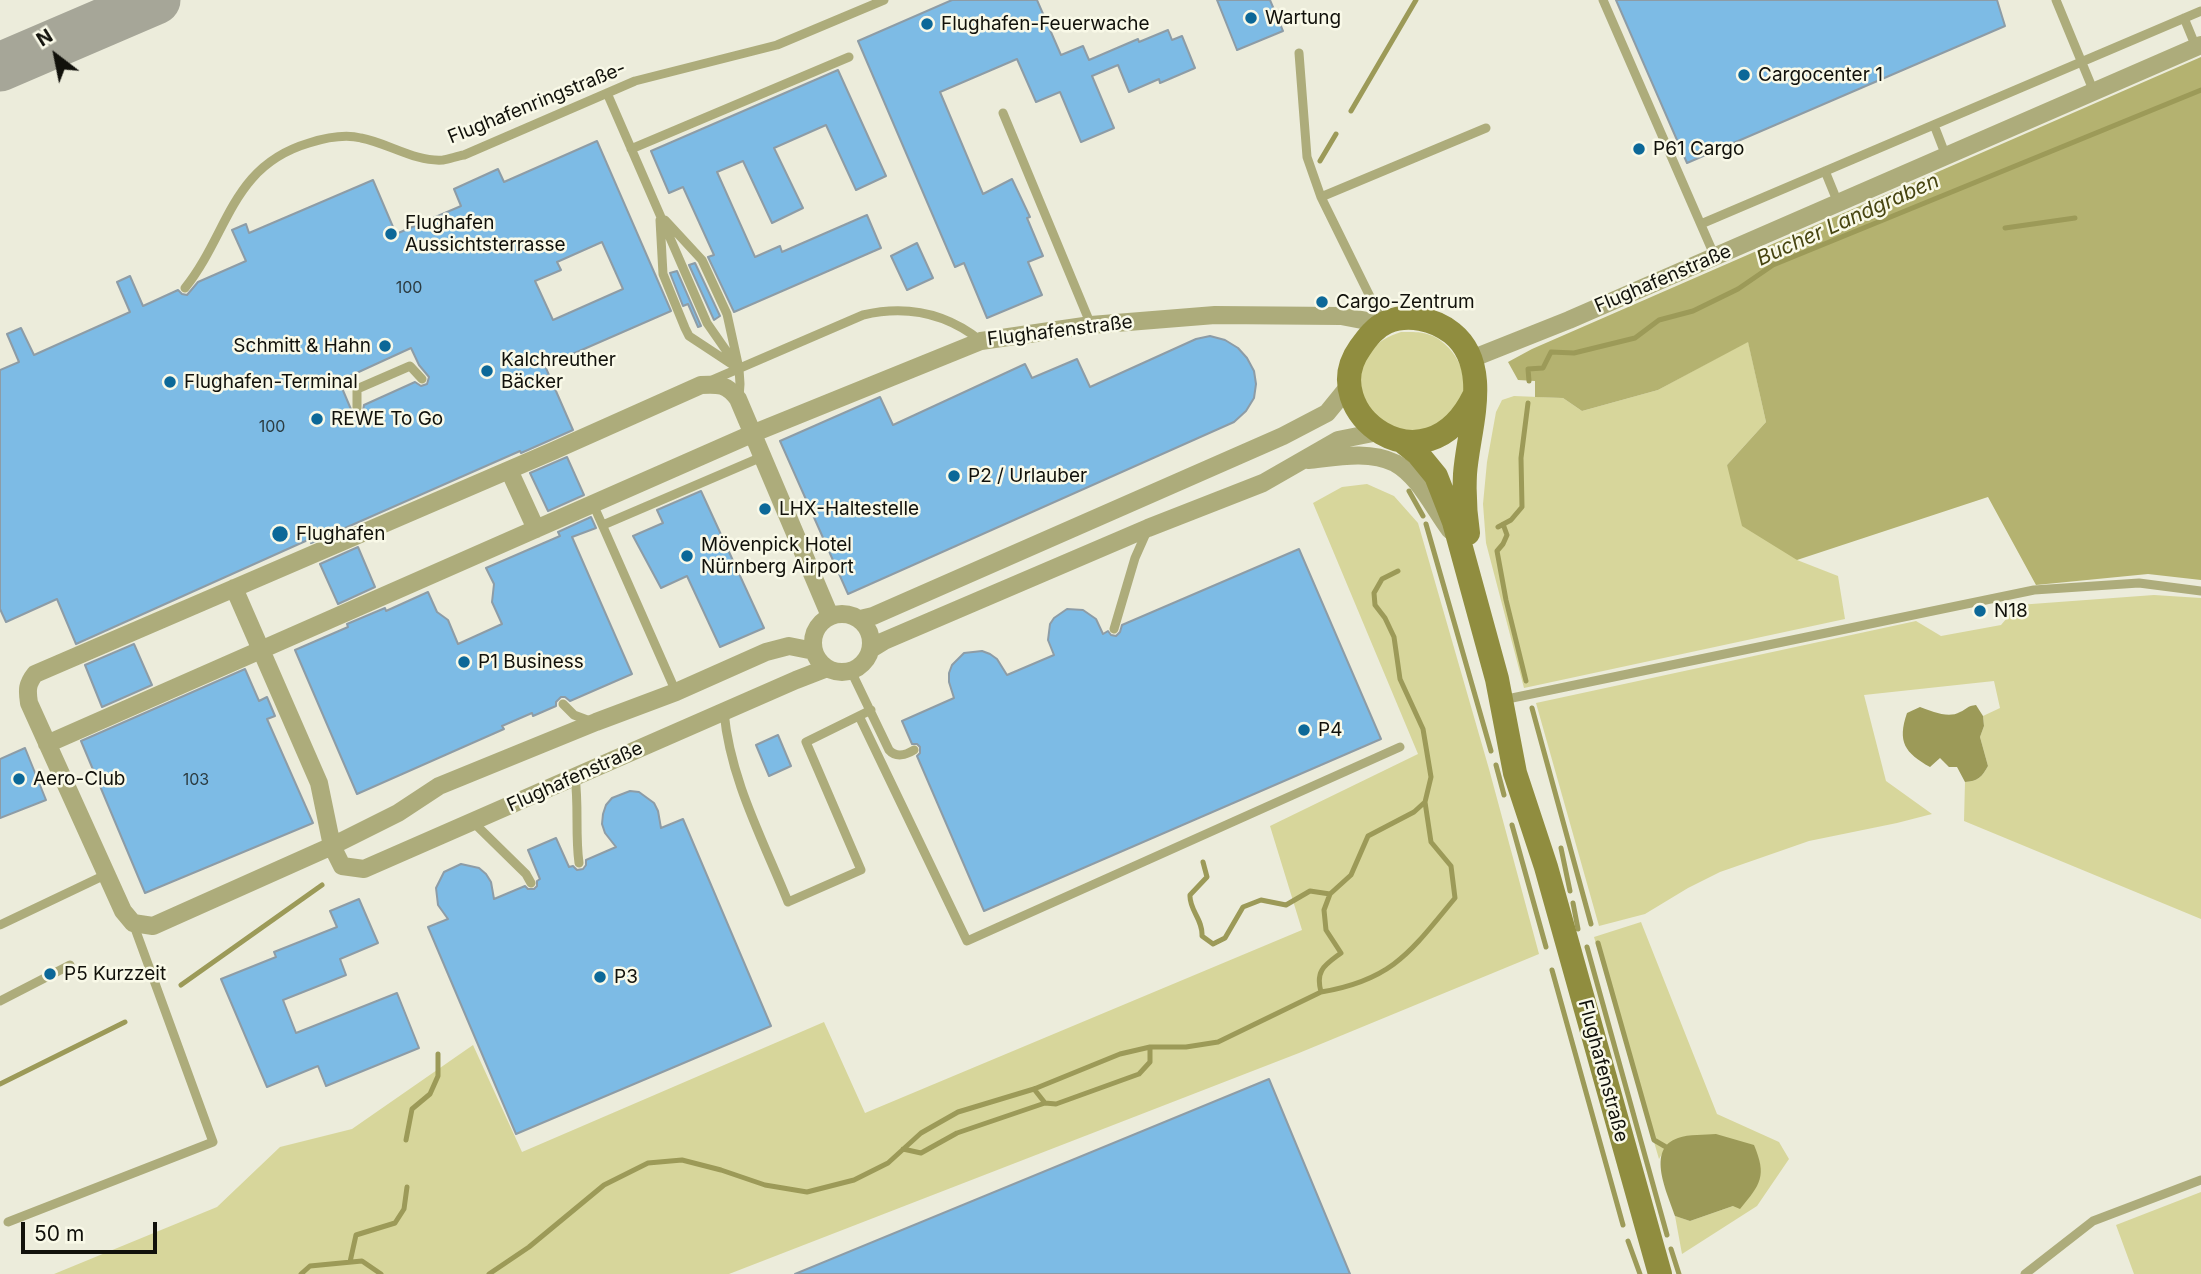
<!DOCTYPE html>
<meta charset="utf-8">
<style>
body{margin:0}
#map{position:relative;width:2201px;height:1274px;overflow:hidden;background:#ececdb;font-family:Inter,sans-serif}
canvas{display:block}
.north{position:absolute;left:21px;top:21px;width:70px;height:70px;-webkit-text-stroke:5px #f9f9e8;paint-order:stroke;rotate:328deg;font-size:19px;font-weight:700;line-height:28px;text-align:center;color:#11110b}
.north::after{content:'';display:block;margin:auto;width:24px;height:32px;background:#11110b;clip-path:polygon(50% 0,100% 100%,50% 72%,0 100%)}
.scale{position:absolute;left:21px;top:1222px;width:136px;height:32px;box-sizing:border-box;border:4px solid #11110b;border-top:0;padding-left:9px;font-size:21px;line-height:24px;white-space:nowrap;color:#11110b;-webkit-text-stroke:5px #f9f9e8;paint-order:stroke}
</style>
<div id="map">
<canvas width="2201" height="1274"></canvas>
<div class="north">N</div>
<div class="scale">50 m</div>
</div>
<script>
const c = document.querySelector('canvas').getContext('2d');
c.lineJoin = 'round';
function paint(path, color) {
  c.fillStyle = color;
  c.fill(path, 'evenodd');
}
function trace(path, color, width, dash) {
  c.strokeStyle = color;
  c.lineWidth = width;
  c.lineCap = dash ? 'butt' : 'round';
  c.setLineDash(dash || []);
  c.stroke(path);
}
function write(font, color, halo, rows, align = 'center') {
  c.font = font + ' Inter,sans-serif';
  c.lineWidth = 5;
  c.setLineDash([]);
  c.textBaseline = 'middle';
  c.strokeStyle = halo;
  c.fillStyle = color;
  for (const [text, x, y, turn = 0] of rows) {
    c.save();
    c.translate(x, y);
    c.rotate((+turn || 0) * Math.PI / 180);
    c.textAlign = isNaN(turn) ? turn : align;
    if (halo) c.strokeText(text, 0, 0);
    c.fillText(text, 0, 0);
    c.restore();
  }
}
paint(new Path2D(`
 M 1401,332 C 1412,332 1422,331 1433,336 C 1456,347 1474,381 1460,405 C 1455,416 1443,425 1435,434 L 1374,426 L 1357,377 C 1369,353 1373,341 1401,332 Z
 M 1748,341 L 1766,422 L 1727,465 L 1797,560 L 1838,576 L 1845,619 L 1524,688 L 1486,543 L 1483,504 L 1487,462 L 1496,412 L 1502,400 L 1514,396 L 1563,398 L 1582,411 L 1658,390 Z
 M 1367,484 L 1394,496 L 1418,523 L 1489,769 L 1539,954 L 1299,1053 L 729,1274 L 54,1274 L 217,1207 L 280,1147 L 352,1129 L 473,1045 L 522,1152 L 824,1022 L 865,1113 L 1302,930 L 1270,826 L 1418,754 L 1313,503 L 1342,487 Z
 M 2154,595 L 2201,598 L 2201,919 L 1964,821 L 1965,782 C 1978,781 1982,777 1988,766 L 1980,737 L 1984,726 L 1983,716 L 2000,708 L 1994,681 L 1864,695 L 1886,781 L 1932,814 L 1897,823 L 1809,841 L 1720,872 L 1688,888 L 1645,914 L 1599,926 L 1536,703 L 1916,621 L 1941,636 L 2001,625 L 2018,605 Z
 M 1641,922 L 1717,1114 L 1779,1142 L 1789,1159 L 1757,1206 L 1682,1254 L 1675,1216 L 1690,1221 L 1733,1206 L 1666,1147 L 1659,1159 L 1594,937 Z
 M 2201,1192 L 2201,1274 L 2134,1274 L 2116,1225 Z`), '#d7d69b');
paint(new Path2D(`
 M 2201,57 L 2201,580 L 2148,574 L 2036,585 L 1988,497 L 1797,560 L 1742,526 L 1727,465 L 1766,422 L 1748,342 L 1658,390 L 1582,411 L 1563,398 L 1535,397 L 1535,381 L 1518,380 L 1508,362 L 1532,349 Z`), '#b4b270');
paint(new Path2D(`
 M 1976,705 L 1983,716 L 1984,726 L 1980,737 L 1988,766 C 1982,777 1978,781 1965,782 L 1957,767 L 1949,767 L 1940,758 L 1930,767 C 1905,753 1897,742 1907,713 L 1920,707 C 1932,711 1948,719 1960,712 C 1967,709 1967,706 1976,705 Z
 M 1716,1134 L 1754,1145 C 1767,1176 1761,1184 1740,1209 L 1733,1206 L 1690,1221 L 1675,1216 C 1668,1194 1645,1149 1678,1138 C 1689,1134 1705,1135 1716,1134 Z`), '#9c9a58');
trace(new Path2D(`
 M 1351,111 L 1416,0
 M 1320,161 L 1336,134
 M 2005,228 L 2075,218
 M 1529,381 L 1528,369 L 1543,368 L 1551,352 L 1574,353 L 1635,338 L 1659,320 L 1693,311 L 1738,289 L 1773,265 L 2201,90
 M 1409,491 L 1423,516
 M 1426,524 L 1491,751
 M 1503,524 L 1507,535 L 1503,544 L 1497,551 L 1506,600 L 1526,681
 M 1498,527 L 1511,520 L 1522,507 L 1521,458 L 1528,403
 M 1532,708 L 1591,924
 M 1496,765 L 1504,795
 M 1512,825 L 1546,947
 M 1561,848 L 1570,891
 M 1203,862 L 1207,877 L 1190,895 C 1189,910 1203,919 1202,936 L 1213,944 L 1225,938 L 1243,907 L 1261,900 L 1286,905 L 1310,891 L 1330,894
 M 1573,903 L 1578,929
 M 1598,943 L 1654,1140 L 1666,1147
 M 1587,947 L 1667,1235
 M 1552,970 L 1623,1225
 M 181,985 L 322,885
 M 1321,992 C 1393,980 1411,951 1455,898 L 1451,866 L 1431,842 L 1425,802
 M 0,1084 L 125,1022
 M 1034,1089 L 1045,1103 L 1056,1104 L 1139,1074 L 1150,1062 L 1150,1047
 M 406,1140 L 412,1109 L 430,1094 L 438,1076 L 438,1054
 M 903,1149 L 921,1153 L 957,1133 L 1045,1103
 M 1628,1241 L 1640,1274
 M 1671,1249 L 1679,1274
 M 350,1262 L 356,1235 L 395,1223 L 404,1209 L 407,1187
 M 301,1274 L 310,1266 L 362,1261 L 381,1274
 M 489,1274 L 529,1247 L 604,1185 L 648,1163 L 682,1160 L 721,1170 L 765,1185 L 807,1192 L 854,1180 L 888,1163 L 921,1133 L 958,1112 L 1034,1089 L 1120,1054 L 1150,1047 L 1186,1047 L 1218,1042 L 1321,992 C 1315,970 1325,965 1341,953 L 1326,930 L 1324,910 L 1330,894 L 1351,875 L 1368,836 L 1414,812 L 1425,802 L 1431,777 L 1423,729 L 1400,679 L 1394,637 L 1385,618 L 1375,605 L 1374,593 L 1382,579 L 1398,571`), '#9c9a58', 5);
trace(new Path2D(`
 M 0,67 L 156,0`), '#a6a698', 49);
const building = new Path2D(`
 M 952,0 L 1037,0 L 1061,55 L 1083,46 L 1089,60 L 1138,39 L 1139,42 L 1168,30 L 1172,40 L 1182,36 L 1195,68 L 1160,83 L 1159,79 L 1129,92 L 1118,65 L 1092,76 L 1114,128 L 1081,142 L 1060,92 L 1036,102 L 1017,59 L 940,92 L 983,194 L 1012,179 L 1030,217 L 1027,218 L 1043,256 L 1028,262 L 1042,295 L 987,318 L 964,263 L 955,267 L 858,41 Z
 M 1217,0 L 1270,0 L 1283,31 L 1237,50 Z
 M 1616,0 L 1997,0 L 2005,26 L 1687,163 Z
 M 838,70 L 886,176 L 856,190 L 826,125 L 774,148 L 803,208 L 772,223 L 743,161 L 717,172 L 755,257 L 780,246 L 782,252 L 867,215 L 881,248 L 734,312 L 708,257 L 714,255 L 683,187 L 669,193 L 651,151 Z
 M 597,141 L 671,311 L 545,366 L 573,430 L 521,453 L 520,451 L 311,543 L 310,539 L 76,644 L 57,599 L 6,622 L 0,609 L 0,370 L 19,362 L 7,334 L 21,328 L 34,355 L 130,312 L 117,282 L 130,276 L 143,306 L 178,290 L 182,294 L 187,295 L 198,282 L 246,261 L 232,230 L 246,224 L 249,233 L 373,180 L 396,234 L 461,206 L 454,189 L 498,169 L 504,182 ZM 602,242 L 623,289 L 553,320 L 535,281 L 561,270 L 557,262 ZM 411,348 L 419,365 L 429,377 L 427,384 L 421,386 L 415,382 L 364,405 L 363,411 L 360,414 L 353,414 L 339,381 Z
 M 917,243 L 933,278 L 907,290 L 891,256 Z
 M 695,263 L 720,316 L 714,320 L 689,265 Z
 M 677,271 L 701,326 L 698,327 L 688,304 L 683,306 L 670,273 Z
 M 1210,336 L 1225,340 L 1238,348 L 1247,358 L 1254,371 L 1256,384 L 1254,398 L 1246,411 L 1234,422 L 848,594 L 780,441 L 880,397 L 893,425 L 1025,364 L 1032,378 L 1077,359 L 1090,387 L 1196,339 Z
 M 567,457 L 584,495 L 548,511 L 530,473 Z
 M 701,491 L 764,628 L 720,647 L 687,576 L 661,588 L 633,536 L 663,523 L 657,510 Z
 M 591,517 L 596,528 L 572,537 L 632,674 L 570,701 L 565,697 L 561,697 L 556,702 L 556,706 L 533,716 L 532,713 L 502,726 L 504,729 L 357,794 L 295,650 L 348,627 L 347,624 L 385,608 L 386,611 L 428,592 L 437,612 L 448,620 L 458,644 L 502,624 L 492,602 L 494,584 L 486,568 L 560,536 L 558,532 Z
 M 358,547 L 375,587 L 338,604 L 320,564 Z
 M 1299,549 L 1381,739 L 984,911 L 917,756 L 920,753 L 920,747 L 917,744 L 912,744 L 902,721 L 954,698 L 949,682 L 949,673 L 952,665 L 964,653 L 982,651 L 990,654 L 997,659 L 1007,675 L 1054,655 L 1048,640 L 1050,624 L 1054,618 L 1067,609 L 1083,610 L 1096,619 L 1103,634 L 1108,631 L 1111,635 L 1116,636 L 1120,632 L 1122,625 Z
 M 134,644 L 152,685 L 102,707 L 85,665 Z
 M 245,669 L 259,701 L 267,697 L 275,716 L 267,719 L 313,823 L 145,893 L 81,741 Z
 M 778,735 L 791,766 L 769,776 L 756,745 Z
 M 25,748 L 46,800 L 0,818 L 0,759 Z
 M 630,791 L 639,792 L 654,803 L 658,811 L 661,828 L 683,819 L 771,1026 L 516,1134 L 428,927 L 448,919 L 438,905 L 436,888 L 444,872 L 461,864 L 479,868 L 486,874 L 491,882 L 494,899 L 525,886 L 528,889 L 534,889 L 537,886 L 537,881 L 540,879 L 528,850 L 556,838 L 569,867 L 573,866 L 577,870 L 583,869 L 586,865 L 586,860 L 616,847 L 605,833 L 602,824 L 603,814 L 606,805 L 612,798 Z
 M 359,899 L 378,943 L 340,959 L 346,975 L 283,1000 L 296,1033 L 397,993 L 419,1048 L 326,1086 L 318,1066 L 267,1087 L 221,979 L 276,957 L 274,952 L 337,927 L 330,911 Z
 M 1269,1079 L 1350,1274 L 795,1274 Z`);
paint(building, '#7dbbe5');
trace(building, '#8d9ca6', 2);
trace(new Path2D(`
 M 1603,0 L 1715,257
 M 2056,0 L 2094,92
 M 2184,18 L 2196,47
 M 1299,53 L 1307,157 L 1321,197 L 1382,321
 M 607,93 L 707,323 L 739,369
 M 1003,113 L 1091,325
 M 1934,125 L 1946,156
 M 631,149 L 849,57
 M 1825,171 L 1838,203
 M 1321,197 L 1486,128
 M 660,220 L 663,274 L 685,328 L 689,336 L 739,369 L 740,384 L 739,398
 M 665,220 L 702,260 L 727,314 L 738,364
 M 1701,224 L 2201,11
 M 185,288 C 229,233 231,166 309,143 C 325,138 345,134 361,138 C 388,143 415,162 443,160 C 450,159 457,156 464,155 L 635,81 L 777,45 L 884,0
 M 710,381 L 863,315 C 906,305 946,313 981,341
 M 357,408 L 357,389 L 410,366 L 422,379
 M 593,504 L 676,692
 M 603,525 L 764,456
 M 1114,629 L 1135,558 L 1147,531
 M 851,671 L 889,750 C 896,758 906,755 914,750
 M 1512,698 L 2034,590 L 2139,583 L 2201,591
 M 563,704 L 574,715 L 590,721
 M 724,712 C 730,779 763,840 788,902 L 861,870 L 806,742 L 871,710
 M 859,716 L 967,941 L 1400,747
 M 575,777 C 579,806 575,834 579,863
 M 473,822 L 526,874 L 531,883
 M 0,925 L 105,875
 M 0,1001 L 70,965
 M 8,1222 L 213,1142 L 133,923
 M 2025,1274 L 2093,1221 L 2201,1180`), '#adac7b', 9);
trace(new Path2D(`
 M 1471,359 L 1569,320 L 2201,45
 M 1308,460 C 1336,457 1369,450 1395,463 C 1419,476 1434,509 1450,530
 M 509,470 L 536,529
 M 234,588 L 319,783 L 332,846 L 342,866 L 364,869 L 796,680 L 827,668
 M813 643a29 29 0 1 1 58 0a29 29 0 1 1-58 0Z
 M 860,619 L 873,616 L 1283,436 L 1327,413 L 1349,386
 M 871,649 L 884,641 L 1148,528 L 1263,483 L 1338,440 L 1378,432
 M 814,651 L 789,646 L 766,652 L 676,692 L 596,722 L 439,786 L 398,813 L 332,846 L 153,926 L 133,923 L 123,911 L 29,703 C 27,690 27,684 35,674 L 553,451 L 701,385 C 719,384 727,384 738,399 L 830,616
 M 47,744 L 754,433 L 981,341 L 1091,325 L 1215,315 L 1341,316 L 1383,324`), '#adac7b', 18);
trace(new Path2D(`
 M 1403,442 L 1418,454 L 1436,476 L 1454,522 L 1497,679 L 1515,773 L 1546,867 L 1660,1274
 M 1468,533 C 1465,513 1464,494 1465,474 C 1468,430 1493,366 1452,333 C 1434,319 1408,313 1387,322 C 1375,327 1367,338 1360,348 C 1314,412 1426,495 1474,396`), '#908d3f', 24);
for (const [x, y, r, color] of [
 [1251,18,7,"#0c6898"],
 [927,24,7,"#0c6898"],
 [1744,75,7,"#0c6898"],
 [1639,149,7,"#0c6898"],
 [391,234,7,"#0c6898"],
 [1322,302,7,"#0c6898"],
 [385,346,7,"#0c6898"],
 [487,371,7,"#0c6898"],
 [170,382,7,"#0c6898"],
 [317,419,7,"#0c6898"],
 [954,476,7,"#0c6898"],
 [765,509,7,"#0c6898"],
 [280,534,9,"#0c6898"],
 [687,556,7,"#0c6898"],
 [1980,611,7,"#0c6898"],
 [464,662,7,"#0c6898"],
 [1304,730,7,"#0c6898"],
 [19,779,7,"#0c6898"],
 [50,974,7,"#0c6898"],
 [600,977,7,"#0c6898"]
]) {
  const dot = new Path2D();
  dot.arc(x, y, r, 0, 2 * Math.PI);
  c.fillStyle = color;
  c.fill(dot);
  trace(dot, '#f9f9e8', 2.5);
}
write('16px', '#2c3c42', null, [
 ["100",409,288],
 ["100",272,427],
 ["103",196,780]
]);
write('19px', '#11110b', '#f9f9e8', [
 ["Wartung",1265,18],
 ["Flughafen-Feuerwache",941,24],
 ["Cargocenter 1",1758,75],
 ["P61 Cargo",1653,149],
 ["Flughafen",405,223],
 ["Aussichtsterrasse",405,245],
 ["Cargo-Zentrum",1336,302],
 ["Schmitt & Hahn",371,346,"right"],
 ["Kalchreuther",501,360],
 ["Bäcker",501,382],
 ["Flughafen-Terminal",184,382],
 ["REWE To Go",331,419],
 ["P2 / Urlauber",968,476],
 ["LHX-Haltestelle",779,509],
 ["Flughafen",296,534],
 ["Mövenpick Hotel",701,545],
 ["Nürnberg Airport",701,567],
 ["N18",1994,611],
 ["P1 Business",478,662],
 ["P4",1318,730],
 ["Aero-Club",33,779],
 ["P5 Kurzzeit",64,974],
 ["P3",614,977]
], 'left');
write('19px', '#11110b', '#f9f9e8', [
 ["Flughafenringstraße-",537,103,-22],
 ["Flughafenstraße",1663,279,-23],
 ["Flughafenstraße",1060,331,-7],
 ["Flughafenstraße",575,777,-24],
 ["Flughafenstraße",1603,1071,75]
]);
write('italic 21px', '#474511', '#f9f9e8', [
 ["Bucher Landgraben",1848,220,-24]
]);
</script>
